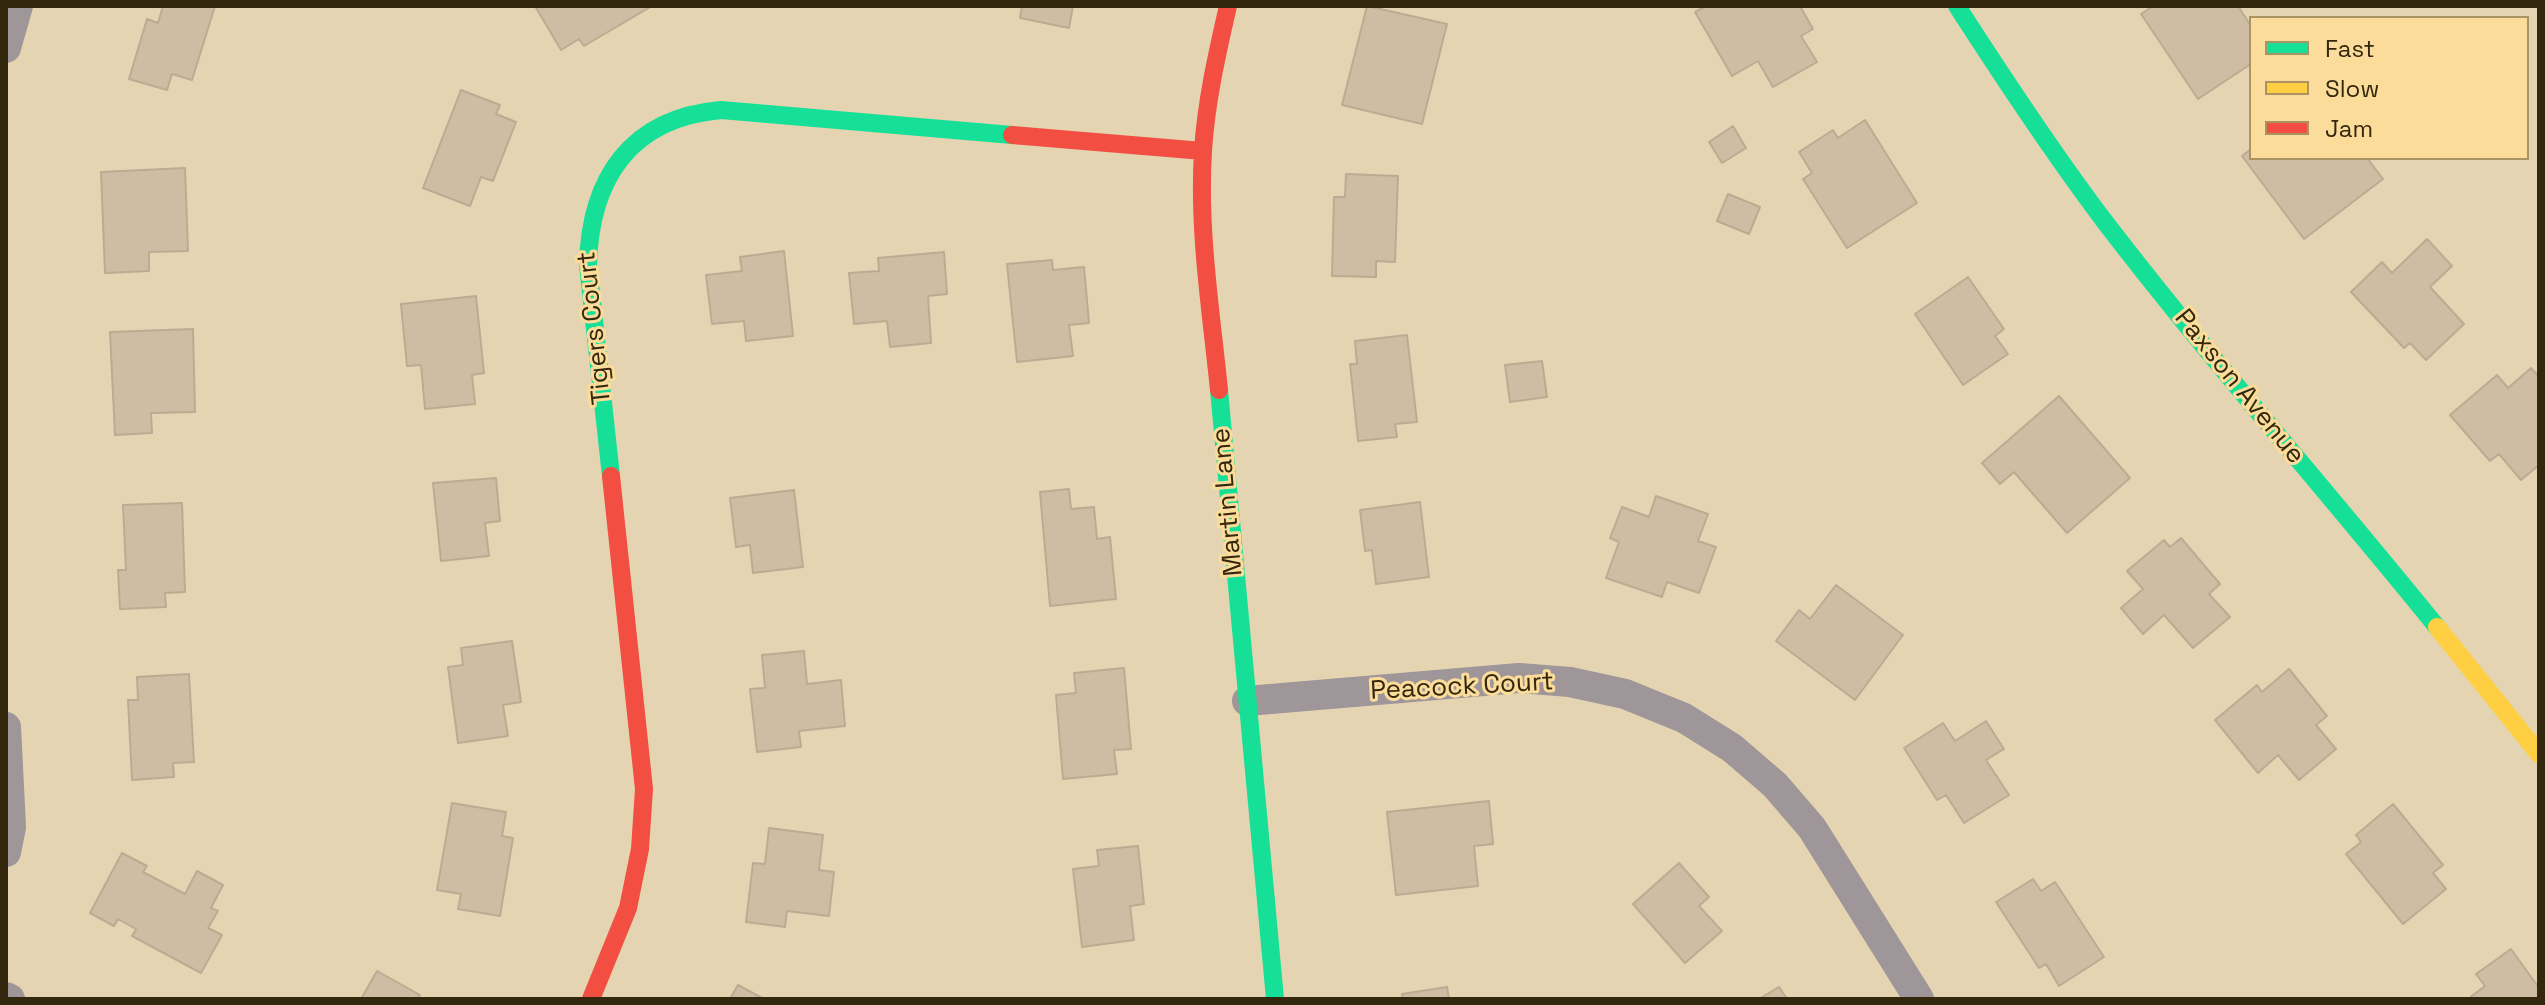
<!DOCTYPE html>
<style>
body{margin:0}
#map{position:relative;width:2545px;height:1005px;overflow:hidden;background:#e5d4b1;font-family:"Space Grotesk",sans-serif}
canvas{display:block}
.frame{position:absolute;inset:0;border:8px solid #33270d;pointer-events:none}
.legend{position:absolute;left:2249px;top:16px;width:280px;height:144px;box-sizing:border-box;background:#fbdc9b;border:2px solid #ab9462;margin:0;padding:10px 14px;list-style:none;font-size:24px;color:#33270d}
.legend li{display:flex;align-items:center;gap:16px;height:40px}
.legend b{width:40px;border:2px solid #ab9462}
</style>
<div id="map">
<canvas width="2545" height="1005"></canvas>
<div class="frame"></div>
<ul class="legend">
<li><b style="height:10px;background:#16e098"></b>Fast</li>
<li><b style="height:10px;background:#ffcf43"></b>Slow</li>
<li><b style="height:10px;background:#f24e42"></b>Jam</li>
</ul>
</div>
<script>
const c = document.querySelector('canvas').getContext('2d');
c.lineJoin = 'round';
function paint(path, color) {
  c.fillStyle = color;
  c.fill(path, 'evenodd');
}
function trace(path, color, width, dash) {
  c.strokeStyle = color;
  c.lineWidth = width;
  c.lineCap = dash ? 'butt' : 'round';
  c.setLineDash(dash || []);
  c.stroke(path);
}
function write(font, color, halo, rows, align = 'center') {
  c.font = font + ' "Space Grotesk",sans-serif';
  c.lineWidth = 6;
  c.setLineDash([]);
  c.textBaseline = 'middle';
  c.strokeStyle = halo;
  c.fillStyle = color;
  for (const [text, x, y, turn = 0] of rows) {
    c.save();
    c.translate(x, y);
    c.rotate((+turn || 0) * Math.PI / 180);
    c.textAlign = isNaN(turn) ? turn : align;
    if (halo) c.strokeText(text, 0, 0);
    c.fillText(text, 0, 0);
    c.restore();
  }
}
const building = new Path2D(`
 M 163,6 L 215,6 L 192,80 L 172,74 L 167,90 L 129,79 L 147,19 L 158,23 Z
 M 535,6 L 652,6 L 584,46 L 579,39 L 561,50 Z
 M 1022,6 L 1073,6 L 1069,28 L 1020,18 Z
 M 1367,6 L 1447,24 L 1422,124 L 1342,105 Z
 M 1706,6 L 1800,6 L 1813,29 L 1801,36 L 1817,62 L 1773,87 L 1758,61 L 1732,76 L 1695,12 Z
 M 2153,6 L 2238,6 L 2251,26 L 2251,64 L 2198,99 L 2141,14 Z
 M 461,90 L 500,105 L 496,114 L 516,122 L 493,181 L 481,177 L 470,206 L 423,188 Z
 M 1865,120 L 1917,203 L 1847,248 L 1803,179 L 1812,173 L 1799,152 L 1833,130 L 1838,138 Z
 M 1733,126 L 1746,148 L 1722,163 L 1709,142 Z
 M 2251,149 L 2251,158 L 2367,158 L 2383,179 L 2304,239 L 2242,156 Z
 M 185,168 L 188,251 L 149,252 L 149,271 L 105,273 L 101,172 Z
 M 1346,174 L 1398,176 L 1395,262 L 1376,261 L 1376,277 L 1332,276 L 1334,197 L 1345,197 Z
 M 1728,194 L 1760,207 L 1749,234 L 1717,221 Z
 M 2427,239 L 2452,266 L 2430,287 L 2464,324 L 2426,360 L 2410,343 L 2404,348 L 2351,292 L 2382,262 L 2392,273 Z
 M 784,251 L 793,336 L 746,341 L 744,321 L 712,324 L 706,275 L 742,271 L 740,257 Z
 M 944,252 L 947,294 L 928,296 L 931,343 L 890,347 L 887,321 L 854,324 L 849,273 L 879,271 L 878,258 Z
 M 1052,260 L 1053,270 L 1084,267 L 1089,323 L 1069,325 L 1073,356 L 1017,362 L 1007,264 Z
 M 1968,277 L 2004,329 L 1995,336 L 2008,354 L 1963,385 L 1915,314 Z
 M 476,296 L 484,373 L 472,375 L 475,404 L 425,409 L 421,365 L 407,366 L 401,304 Z
 M 193,329 L 195,412 L 151,413 L 152,433 L 115,435 L 110,332 Z
 M 1407,335 L 1417,422 L 1395,424 L 1397,437 L 1358,441 L 1350,364 L 1357,364 L 1355,341 Z
 M 1542,361 L 1547,397 L 1510,402 L 1505,365 Z
 M 2531,368 L 2539,377 L 2539,465 L 2521,480 L 2499,454 L 2490,461 L 2450,415 L 2497,375 L 2508,388 Z
 M 2059,396 L 2130,478 L 2067,533 L 2014,472 L 2000,484 L 1982,463 Z
 M 496,478 L 500,521 L 485,523 L 489,556 L 441,561 L 433,483 Z
 M 1069,489 L 1071,509 L 1094,507 L 1097,539 L 1110,537 L 1116,599 L 1050,606 L 1040,492 Z
 M 794,490 L 803,567 L 753,573 L 750,545 L 736,547 L 730,498 Z
 M 1656,496 L 1708,514 L 1698,541 L 1716,547 L 1699,593 L 1667,582 L 1662,597 L 1606,578 L 1619,542 L 1610,538 L 1622,507 L 1649,517 Z
 M 1420,502 L 1429,577 L 1376,584 L 1372,550 L 1365,551 L 1360,510 Z
 M 182,503 L 185,592 L 165,593 L 166,607 L 120,609 L 118,570 L 126,570 L 123,505 Z
 M 2181,538 L 2220,584 L 2209,594 L 2230,617 L 2193,648 L 2164,615 L 2143,634 L 2121,608 L 2143,589 L 2127,571 L 2164,540 L 2170,547 Z
 M 1836,585 L 1903,635 L 1855,700 L 1776,641 L 1799,610 L 1810,619 Z
 M 512,641 L 521,702 L 503,705 L 508,736 L 458,743 L 448,667 L 463,665 L 461,648 Z
 M 804,651 L 807,684 L 841,680 L 845,726 L 799,731 L 801,747 L 757,752 L 750,689 L 765,688 L 762,655 Z
 M 1124,668 L 1131,749 L 1114,750 L 1117,774 L 1063,779 L 1056,695 L 1076,693 L 1074,673 Z
 M 2289,669 L 2327,716 L 2316,725 L 2336,749 L 2299,780 L 2278,755 L 2258,773 L 2215,720 L 2257,685 L 2262,692 Z
 M 189,674 L 194,762 L 173,763 L 174,777 L 132,780 L 128,700 L 138,700 L 137,677 Z
 M 1986,721 L 2004,749 L 1986,760 L 2009,795 L 1964,823 L 1946,795 L 1937,800 L 1904,748 L 1943,723 L 1955,741 Z
 M 1489,801 L 1493,844 L 1474,846 L 1478,886 L 1396,895 L 1387,812 Z
 M 452,803 L 506,812 L 502,836 L 513,838 L 500,916 L 458,909 L 461,894 L 437,890 Z
 M 2393,804 L 2443,865 L 2433,873 L 2446,889 L 2403,924 L 2346,854 L 2361,842 L 2356,835 Z
 M 769,828 L 823,835 L 819,870 L 834,872 L 829,916 L 787,911 L 785,927 L 746,922 L 753,863 L 765,864 Z
 M 1138,846 L 1144,904 L 1130,906 L 1134,940 L 1082,947 L 1073,869 L 1099,866 L 1097,850 Z
 M 122,853 L 147,866 L 143,872 L 185,894 L 197,871 L 223,885 L 211,908 L 218,911 L 208,928 L 222,935 L 201,973 L 132,936 L 136,929 L 118,919 L 114,926 L 90,913 Z
 M 1679,863 L 1709,897 L 1699,906 L 1722,931 L 1685,963 L 1633,904 Z
 M 2033,879 L 2041,891 L 2055,882 L 2104,957 L 2059,986 L 2046,964 L 2039,968 L 1996,902 Z
 M 2511,949 L 2539,988 L 2539,999 L 2468,999 L 2485,986 L 2476,974 Z
 M 377,971 L 420,995 L 417,999 L 361,999 Z
 M 738,985 L 764,999 L 730,999 Z
 M 1447,987 L 1449,999 L 1403,999 L 1402,994 Z
 M 1779,987 L 1787,999 L 1759,999 Z`);
paint(building, '#cfbda3');
trace(building, '#bcab92', 2);
trace(new Path2D(`
 M 6,48 L 18,6
 M 1247,701 L 1519,678 L 1570,682 L 1625,694 L 1684,718 L 1732,748 L 1775,785 L 1812,828 L 1919,999
 M 6,727 L 11,827 L 6,852
 M 6,997 L 10,999`), '#9e9698', 30);
trace(new Path2D(`
 M 1957,6 C 2004,79 2052,152 2105,222 C 2211,360 2327,491 2437,627
 M 1219,390 L 1275,999
 M 611,476 L 588,265 C 590,179 630,118 721,110 L 1012,135`), '#16e098', 18);
trace(new Path2D(`
 M 2437,627 L 2539,754`), '#ffcf43', 18);
trace(new Path2D(`
 M 1012,135 L 1203,151
 M 1219,390 C 1211,311 1198,230 1203,151 C 1206,102 1217,54 1228,6
 M 591,999 L 628,908 L 640,849 L 644,789 L 611,476`), '#f24e42', 18);
write('26px', '#33270d', '#fbdc9b', [
 ["Tigers Court",595,328,-96],
 ["Paxson Avenue",2239,387,51],
 ["Martin Lane",1228,502,-95],
 ["Peacock Court",1462,687,-3]
]);
</script>
